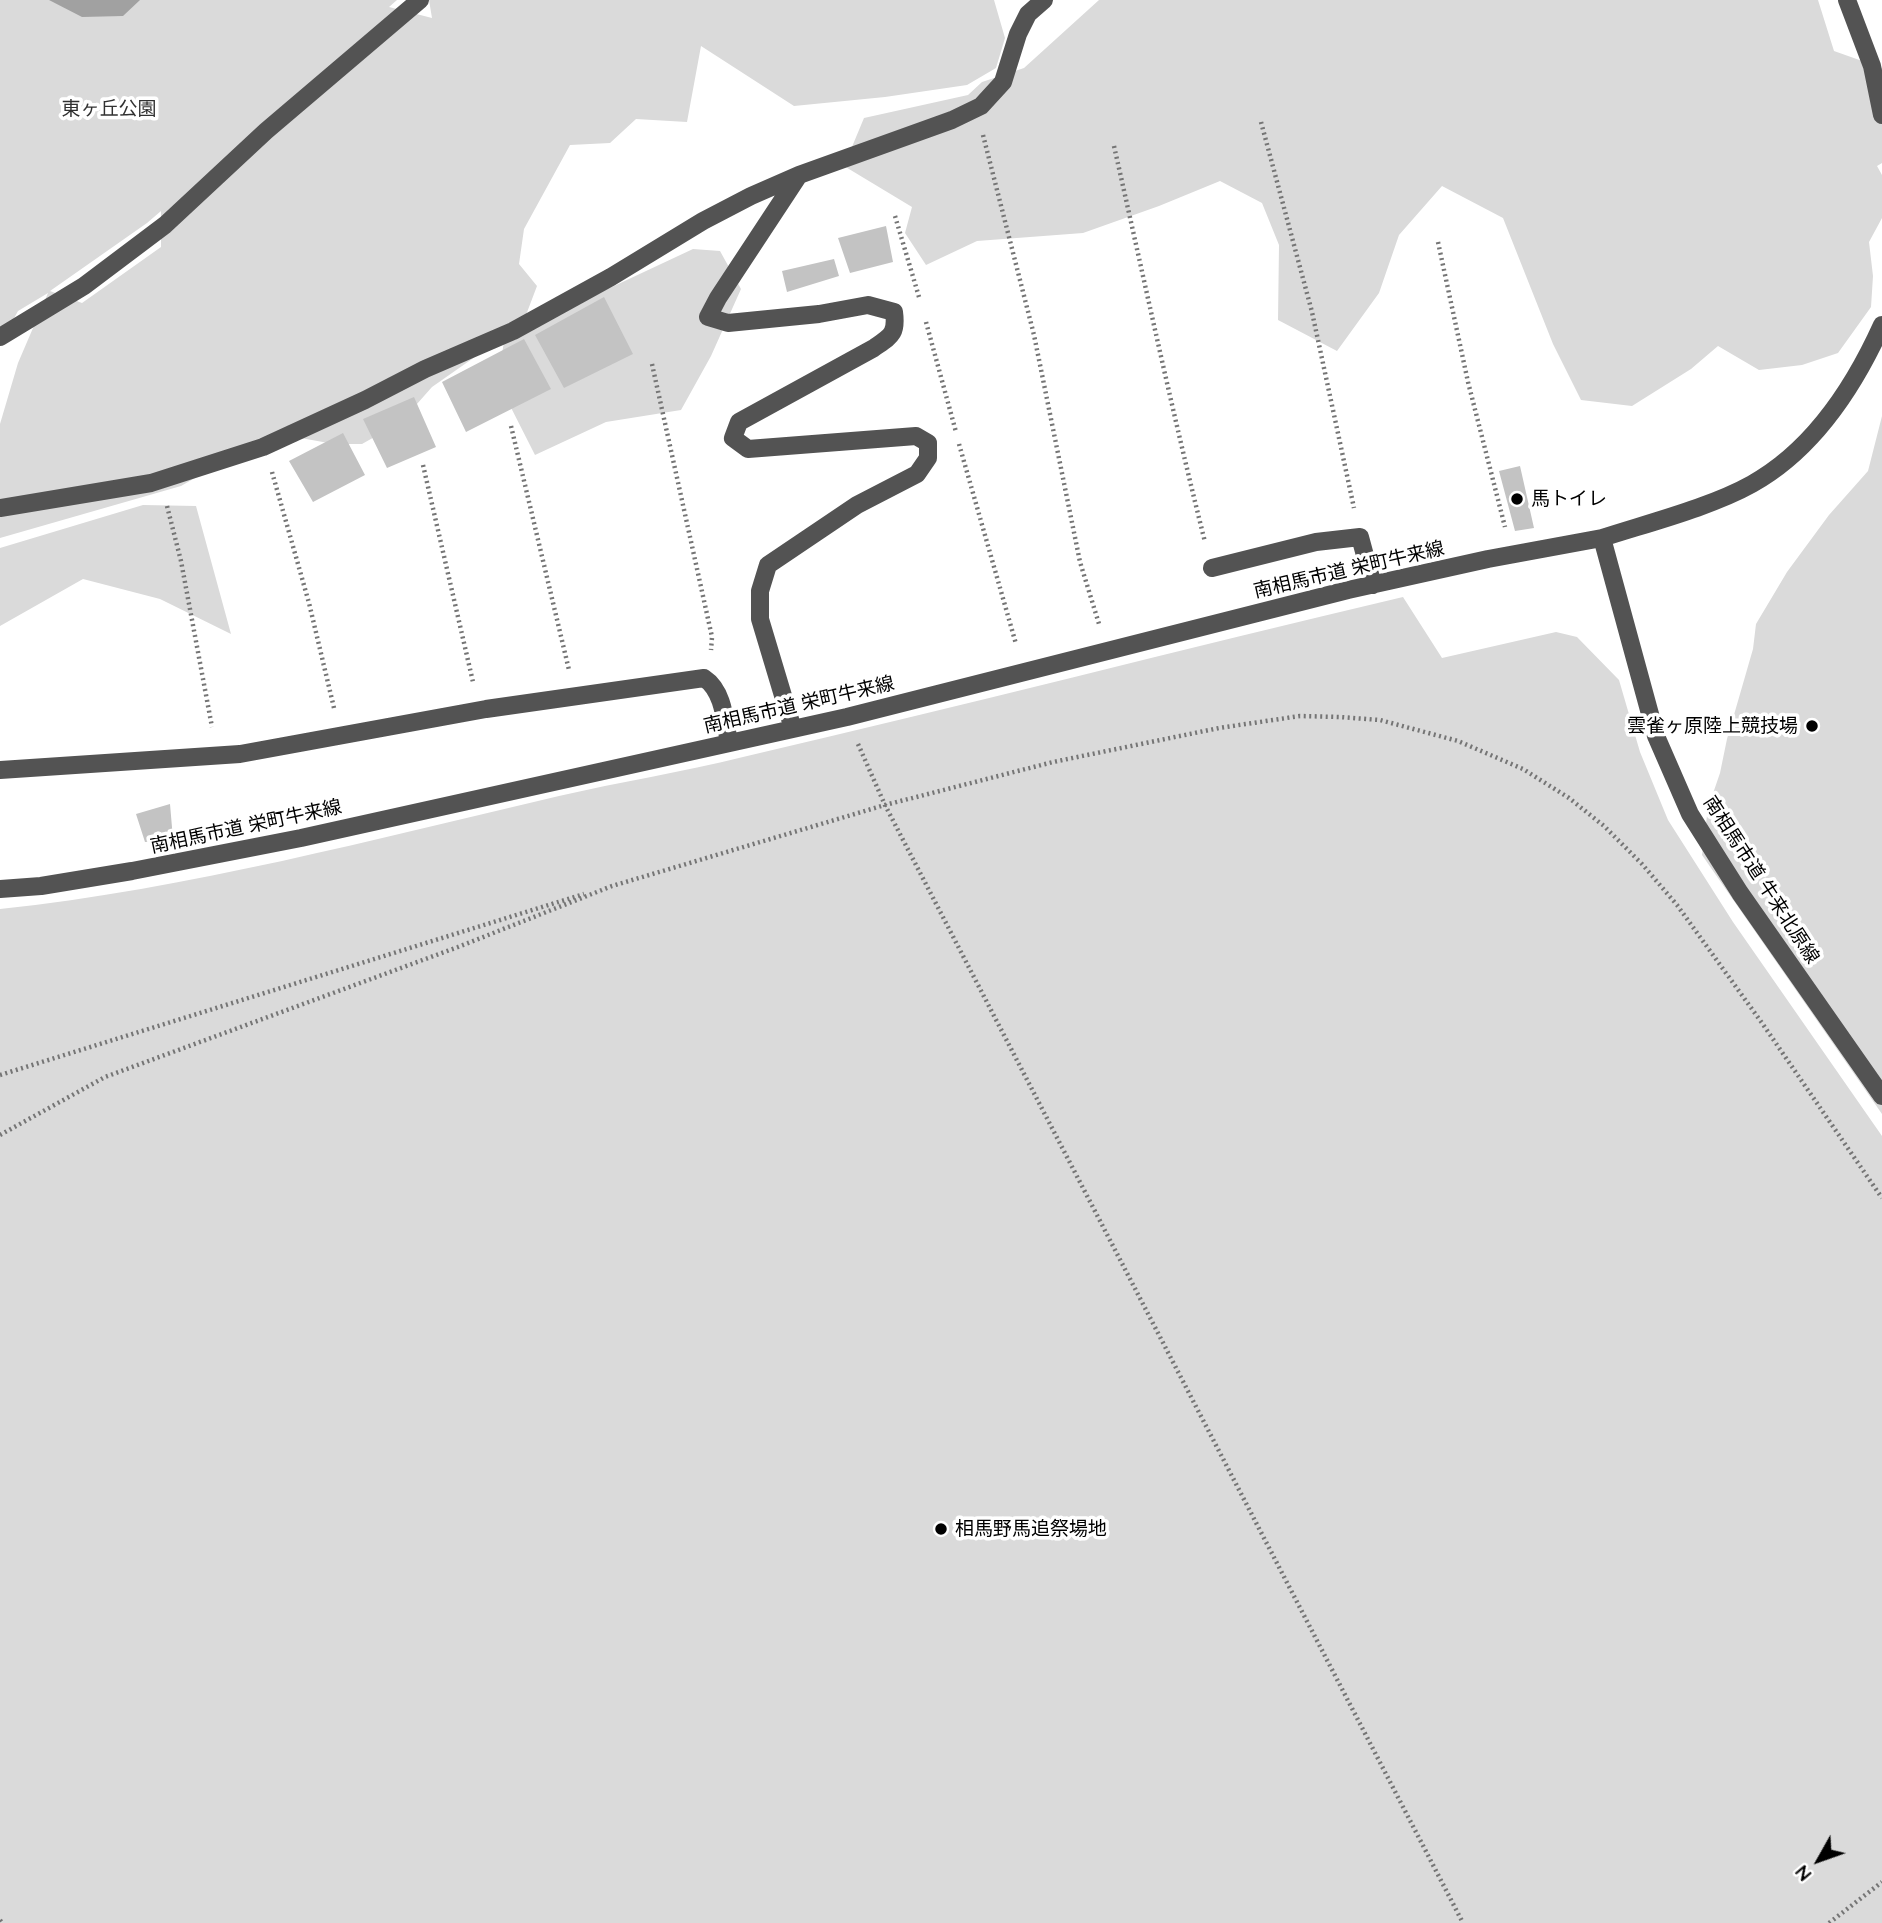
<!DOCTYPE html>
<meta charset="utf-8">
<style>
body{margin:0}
#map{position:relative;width:1882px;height:1923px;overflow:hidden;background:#fff;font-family:Quicksand,sans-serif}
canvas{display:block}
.north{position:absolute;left:1784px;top:1825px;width:70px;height:70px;-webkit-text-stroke:5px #fff;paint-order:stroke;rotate:230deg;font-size:19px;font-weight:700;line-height:28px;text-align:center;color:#000}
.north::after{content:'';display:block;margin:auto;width:24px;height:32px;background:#000;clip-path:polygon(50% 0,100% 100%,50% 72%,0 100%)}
</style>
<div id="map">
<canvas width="1882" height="1923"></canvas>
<div class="north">N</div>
</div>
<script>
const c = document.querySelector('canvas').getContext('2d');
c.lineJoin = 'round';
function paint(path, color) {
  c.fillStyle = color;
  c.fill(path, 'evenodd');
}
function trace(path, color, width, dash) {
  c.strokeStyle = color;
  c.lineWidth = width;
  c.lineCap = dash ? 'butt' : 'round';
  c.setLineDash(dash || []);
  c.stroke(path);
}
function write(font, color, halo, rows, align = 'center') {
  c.font = font + ' Quicksand,"Noto Sans JP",sans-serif';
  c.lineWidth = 7;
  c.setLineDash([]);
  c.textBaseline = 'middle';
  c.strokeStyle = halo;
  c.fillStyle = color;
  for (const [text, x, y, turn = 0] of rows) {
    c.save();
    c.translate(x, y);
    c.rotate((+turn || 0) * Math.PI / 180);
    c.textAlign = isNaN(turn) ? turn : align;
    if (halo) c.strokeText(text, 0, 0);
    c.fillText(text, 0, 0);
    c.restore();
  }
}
paint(new Path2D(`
 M 0,0 L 397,0 L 389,7 L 432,18 L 429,0 L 994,0 L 1005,38 L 996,68 L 967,85 L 885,97 L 794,106 L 701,46 L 687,122 L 636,119 L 610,143 L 570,145 L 524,229 L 519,264 L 537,286 L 526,315 L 472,359 L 432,387 L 401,422 L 362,444 L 334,444 L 273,433 L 181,486 L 0,538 L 0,424 L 18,363 L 48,293 L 18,311 L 0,344 ZM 161,211 L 161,247 L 82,303 L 50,291 L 147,223 Z
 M 1099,0 L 1818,0 L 1834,51 L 1882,68 L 1882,163 L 1877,166 L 1882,175 L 1882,218 L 1869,242 L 1873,276 L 1871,307 L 1838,353 L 1802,365 L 1759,370 L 1718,346 L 1691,369 L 1632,406 L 1581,400 L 1553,344 L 1503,218 L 1442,186 L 1399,235 L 1379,293 L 1337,351 L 1278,320 L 1279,245 L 1262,203 L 1220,181 L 1159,206 L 1083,233 L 977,241 L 926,265 L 905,233 L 912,207 L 844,166 L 864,118 L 968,95 L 982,82 L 1024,68 Z
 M 693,249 L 720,251 L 741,289 L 711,356 L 681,410 L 606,422 L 535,455 L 498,382 L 504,341 L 582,301 Z
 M 1882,416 L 1882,1114 L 1702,855 L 1708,808 L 1720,773 L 1727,739 L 1753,649 L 1756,624 L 1787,572 L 1829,515 L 1868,471 Z
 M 143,505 L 196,506 L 231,634 L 160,599 L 83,579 L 0,626 L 0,548 Z
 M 1403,597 L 1442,658 L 1556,632 L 1577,637 L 1619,680 L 1640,752 L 1668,820 L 1733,922 L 1882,1136 L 1882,1923 L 0,1923 L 0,909 C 189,889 374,839 559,796 C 620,782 682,772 743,757 C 963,706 1182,649 1403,597 Z`), '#dadada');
paint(new Path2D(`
 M 49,0 L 140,0 L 123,16 L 82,17 Z`), '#a1a1a1');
paint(new Path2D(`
 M 886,226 L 893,262 L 850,273 L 838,238 Z
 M 834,259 L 839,276 L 787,292 L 782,271 Z
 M 604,297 L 633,354 L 564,388 L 535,335 Z
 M 524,339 L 551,389 L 466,432 L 442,382 Z
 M 414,397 L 436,447 L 387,468 L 363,419 Z
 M 343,433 L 365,475 L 313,502 L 289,461 Z
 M 1520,466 L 1534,528 L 1515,531 L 1499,471 Z
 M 170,804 L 173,839 L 145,842 L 136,814 Z`), '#c3c3c3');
trace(new Path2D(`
 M 1261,122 L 1312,312 L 1354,508
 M 983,135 L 1034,335 L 1080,562 L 1099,624
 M 1114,146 C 1144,279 1172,411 1205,542
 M 895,216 L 919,297
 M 1438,242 L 1468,382 L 1505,527
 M 926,322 L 956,432
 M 652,364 L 712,637 L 711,650
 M 511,426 L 569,670
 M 959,444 L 1016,644
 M 423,465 L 473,682
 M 272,472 L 309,603 L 334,708
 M 167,506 L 181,561 L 212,727
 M 858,744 L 885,805 L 1463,1923
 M 0,1075 L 584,894
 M 0,1135 L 105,1077 L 458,947 L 612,886 L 885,805 L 1053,762 L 1219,728 L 1300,716 L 1340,717 L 1380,720 L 1458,741 L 1523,769 L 1569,798 L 1604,826 L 1642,864 L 1677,905 L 1762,1023 L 1882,1198
 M 0,1920 L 2,1923
 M 1829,1923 L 1882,1882`), '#757575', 4.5, [2, 3.5]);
trace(new Path2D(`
 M 1847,0 L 1872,66 L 1882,115
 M 1882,325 C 1854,387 1813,450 1752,484 C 1711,507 1648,523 1602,538 L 1656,736 L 1690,814 L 1740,893 L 1882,1096
 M 0,337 L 84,286 L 165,225 L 266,131 L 420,0
 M 0,508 L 151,483 L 263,447 L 365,400 L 425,369 L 513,331 L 611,277 L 703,221 L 751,196 L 799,175 L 952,120 L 981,106 L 1003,82 L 1018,34 L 1028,14 L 1044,0
 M 1212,568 L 1316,542 L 1360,537 L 1373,585
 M 793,729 L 760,619 L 760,591 L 768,565 L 857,505 L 917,474 L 928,458 L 928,443 L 916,436 L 748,449 L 733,438 L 739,422 L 874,348 C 891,336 897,334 894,312 L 868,305 L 819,314 L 728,323 L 708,317 L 718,298 L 799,175
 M 0,770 L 240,754 L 486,709 L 704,678 C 724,691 725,722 729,743
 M 0,889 L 41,886 L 132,871 L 301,838 L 847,717 L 1348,590 L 1488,559 L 1602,538`), '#535353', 18);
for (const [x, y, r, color] of [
 [1517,499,7,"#000"],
 [1812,726,7,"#000"],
 [941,1529,7,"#000"]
]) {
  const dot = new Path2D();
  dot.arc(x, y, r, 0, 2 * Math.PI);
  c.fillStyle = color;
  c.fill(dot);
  trace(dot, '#fff', 2.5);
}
write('19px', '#313131', '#fff', [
 ["東ヶ丘公園",109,109]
]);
write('19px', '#000', '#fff', [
 ["馬トイレ",1531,499],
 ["雲雀ヶ原陸上競技場",1798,726,"right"],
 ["相馬野馬追祭場地",955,1529]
], 'left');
write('19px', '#000', '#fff', [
 ["南相馬市道 栄町牛来線",1349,570,-13],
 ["南相馬市道 栄町牛来線",799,705,-13],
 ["南相馬市道 栄町牛来線",246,827,-12],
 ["南相馬市道 牛来北原線",1761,880,57]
]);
</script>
